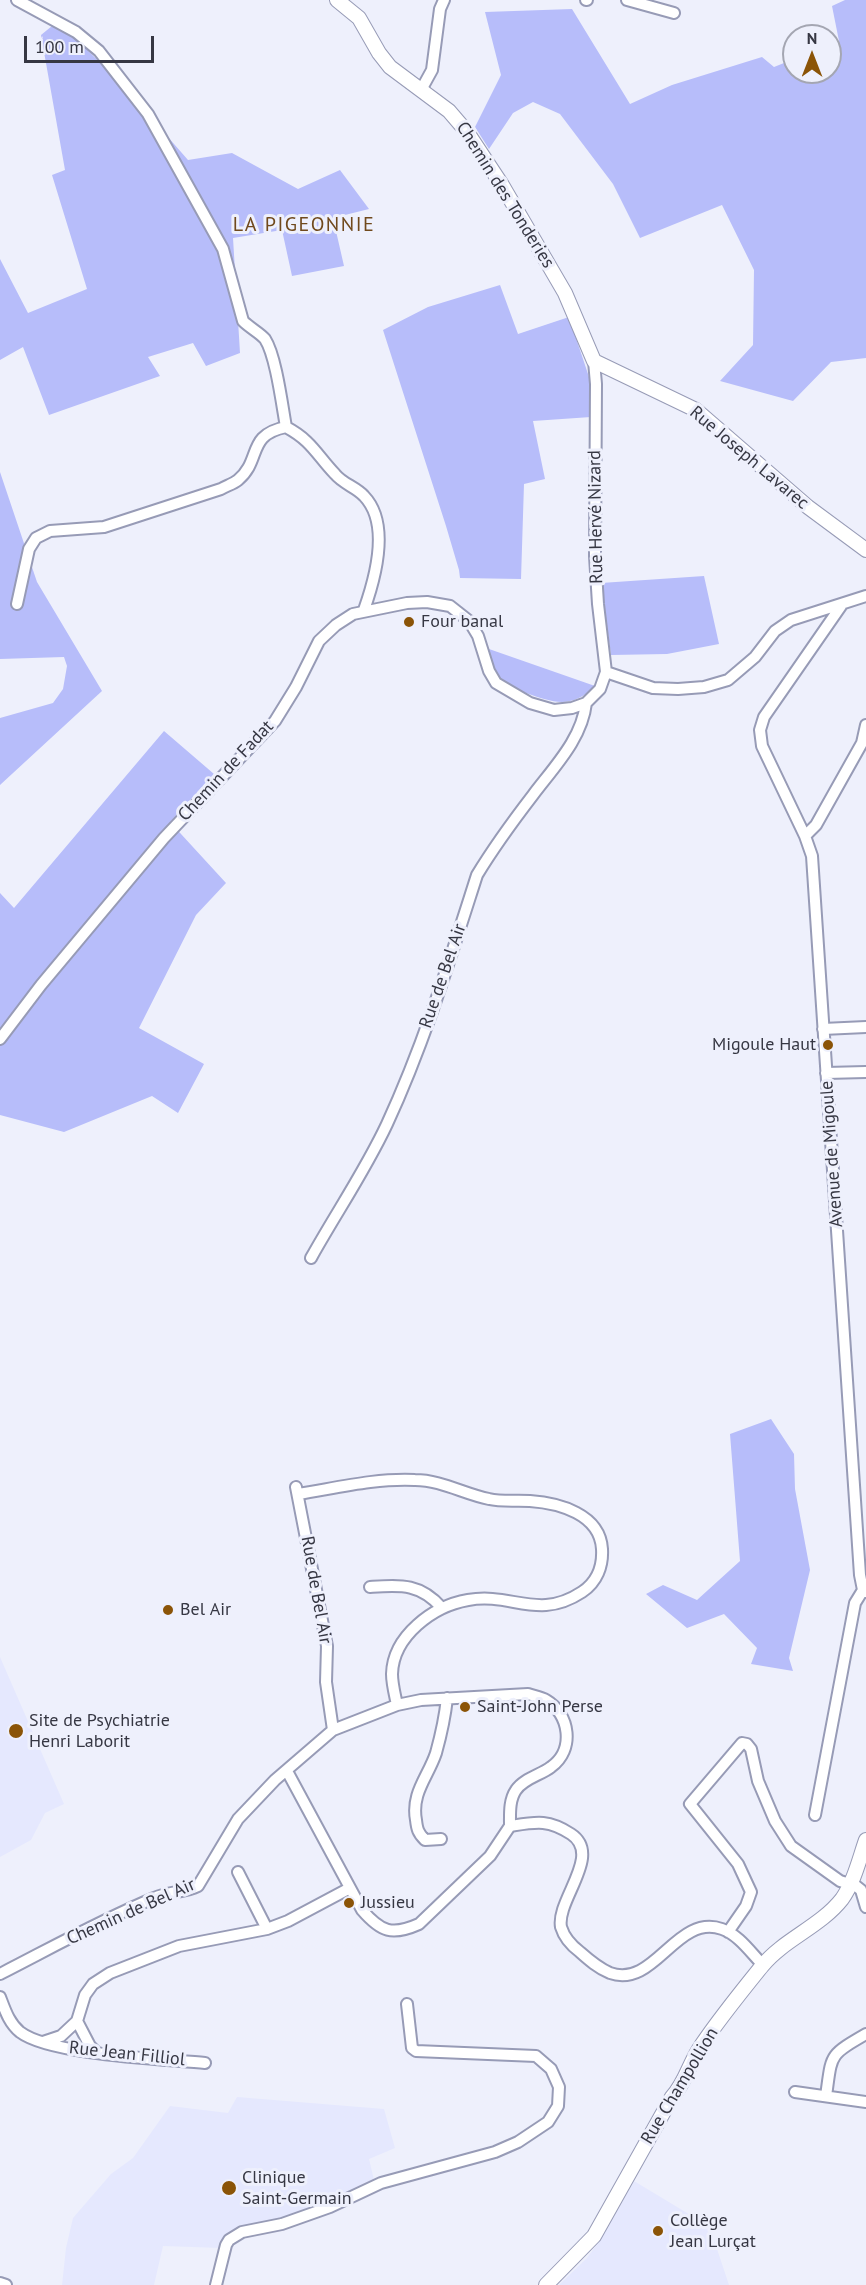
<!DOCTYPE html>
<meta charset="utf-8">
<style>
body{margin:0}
#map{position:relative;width:866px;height:2285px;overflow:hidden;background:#eef0fc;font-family:"PT Sans",sans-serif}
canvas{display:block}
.north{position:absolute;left:782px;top:24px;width:60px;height:60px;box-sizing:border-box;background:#eef0fc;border:2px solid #a4a6b2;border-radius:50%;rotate:0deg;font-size:16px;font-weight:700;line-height:24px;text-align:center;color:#363743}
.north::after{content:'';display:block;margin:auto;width:21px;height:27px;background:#8b5407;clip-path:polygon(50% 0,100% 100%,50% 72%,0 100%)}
.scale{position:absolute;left:24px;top:36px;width:130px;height:27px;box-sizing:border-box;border:3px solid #363743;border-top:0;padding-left:8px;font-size:18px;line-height:21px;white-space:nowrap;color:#363743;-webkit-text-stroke:4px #eef0fc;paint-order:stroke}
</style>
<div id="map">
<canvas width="866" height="2285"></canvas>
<div class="north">N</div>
<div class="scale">100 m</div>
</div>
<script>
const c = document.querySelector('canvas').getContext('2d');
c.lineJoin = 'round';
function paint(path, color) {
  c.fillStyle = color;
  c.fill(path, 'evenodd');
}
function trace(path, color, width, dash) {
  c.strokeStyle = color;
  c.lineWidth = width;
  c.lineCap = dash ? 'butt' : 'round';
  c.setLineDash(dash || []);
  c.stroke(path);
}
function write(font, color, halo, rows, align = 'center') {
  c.font = font + ' "PT Sans",sans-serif';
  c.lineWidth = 6;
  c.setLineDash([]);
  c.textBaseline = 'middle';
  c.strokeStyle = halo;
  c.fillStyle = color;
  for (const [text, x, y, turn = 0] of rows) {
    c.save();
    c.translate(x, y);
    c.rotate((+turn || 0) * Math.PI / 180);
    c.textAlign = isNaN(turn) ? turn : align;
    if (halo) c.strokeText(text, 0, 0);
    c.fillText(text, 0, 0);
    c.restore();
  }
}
paint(new Path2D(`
 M 0,1657 L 64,1804 L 45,1813 L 31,1840 L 0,1857 Z
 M 237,2097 L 384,2109 L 395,2148 L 369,2159 L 374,2180 L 329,2203 L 277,2220 L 238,2227 L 225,2237 L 221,2248 L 163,2246 L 154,2285 L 62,2285 L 66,2248 L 73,2218 L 111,2174 L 133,2158 L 170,2106 L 228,2113 Z
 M 634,2181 L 707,2225 L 713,2237 L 729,2285 L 559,2285 L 587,2258 L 598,2243 Z`), '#e5e8fe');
paint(new Path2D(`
 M 845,0 L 866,0 L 866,358 L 831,362 L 793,401 L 720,381 L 753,345 L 754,270 L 722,205 L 640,238 L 613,184 L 560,114 L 533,102 L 513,113 L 489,149 L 475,127 L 501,75 L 485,12 L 572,9 L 630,104 L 672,85 L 762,57 L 774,67 L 794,59 L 794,72 L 830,72 L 830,45 L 839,41 L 832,6 Z
 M 52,26 L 77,40 L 119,81 L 188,160 L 232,153 L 298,189 L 340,170 L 369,209 L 333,218 L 344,266 L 292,276 L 282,230 L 233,238 L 240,353 L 206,366 L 193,343 L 148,357 L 160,376 L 49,415 L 23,347 L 0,360 L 0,259 L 28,313 L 87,289 L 52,175 L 65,170 L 41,35 Z
 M 500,285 L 518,334 L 569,317 L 591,383 L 591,417 L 533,421 L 545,479 L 524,484 L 521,579 L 460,578 L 459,570 L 446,526 L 383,330 L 428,307 Z
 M 0,472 L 37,582 L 102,691 L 0,785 L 0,718 L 53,703 L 63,689 L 67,666 L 64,657 L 0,659 Z
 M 704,576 L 719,644 L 667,654 L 611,655 L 601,583 Z
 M 489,649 L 595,686 C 572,709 554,703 526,693 C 518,690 507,686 501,680 C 493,673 492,659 489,649 Z
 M 164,731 L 214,774 L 170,822 L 226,883 L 196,915 L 139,1028 L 204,1064 L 178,1113 L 152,1096 L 64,1132 L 0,1115 L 0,893 L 14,908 Z
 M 771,1419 L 794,1454 L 795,1489 L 810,1570 L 789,1658 L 793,1671 L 751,1664 L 757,1648 L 724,1614 L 687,1628 L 646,1594 L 663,1585 L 697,1600 L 740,1561 L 730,1434 Z`), '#b7bdfa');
const street = new Path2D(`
 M 17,0 L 76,32 L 99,51 L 148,114 L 223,249 L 243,321 C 250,328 260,333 265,339 C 276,356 282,405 286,427
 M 586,0 L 587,0
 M 627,0 L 674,13
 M 421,90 L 432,70 L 440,9 L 444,0
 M 17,604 L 29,549 L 36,538 L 50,531 L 104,527 L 221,489 C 226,486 233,484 238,480 C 262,460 246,435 286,427 C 312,441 316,454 335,474 C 343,484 356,487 364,496 C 391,524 375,579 364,610
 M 841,606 L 764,717 L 760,730 L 762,746 L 805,836 L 812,856 L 860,1575 L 863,1590 L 866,1592
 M 606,672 L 653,688 L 678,689 L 704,687 L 728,680 L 755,657 L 775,631 L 791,620 L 866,596
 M 805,836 L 816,825 L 862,743 L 866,725
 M 823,1029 L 866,1027
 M 0,1039 L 41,985 L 164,838 L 275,721 L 296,687 L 319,641 L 336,625 L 353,614 L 407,603 L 427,602 L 450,606 L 469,621 L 478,636 L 489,671 L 496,683 L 530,703 L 554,710 L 572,708 L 586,703 L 600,689 L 606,672 L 598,604 L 595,556 L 596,384 L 594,361
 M 826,1073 L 866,1072
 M 311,1258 C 336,1213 365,1171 387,1124 C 424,1044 450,959 477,875 C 494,847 513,821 533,795 C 554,767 582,739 586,703
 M 296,1487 L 327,1646 L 326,1682 L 333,1730
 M 298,1494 C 336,1488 376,1478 415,1480 C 441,1480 464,1494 489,1499 C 502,1502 517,1500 530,1501 C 559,1503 600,1514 602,1549 C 603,1566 597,1582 582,1592 C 538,1621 512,1592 468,1600 C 433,1606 393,1636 392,1674 C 392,1684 395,1695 397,1705 L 421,1700 L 528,1694 C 534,1696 541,1697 546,1700 C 570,1714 575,1750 551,1767 C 541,1775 524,1778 516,1790 C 509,1800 510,1814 510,1826
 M 370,1587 C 401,1585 420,1583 442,1608
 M 287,1771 L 362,1910 C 381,1932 392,1936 419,1924 L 490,1856 L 510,1826 C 536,1822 548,1819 571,1834 C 603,1855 556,1900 561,1927 C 564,1937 572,1946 580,1952 C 589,1960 598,1968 610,1973 C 655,1989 676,1913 722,1929 C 739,1935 751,1953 763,1965
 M 815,1815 L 855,1603 L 863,1590
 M 441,1839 L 425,1840 C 418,1833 417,1829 416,1820 C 411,1793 428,1777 436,1753 C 441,1735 445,1717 447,1698
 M 238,1872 L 267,1929
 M 728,1932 L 746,1906 L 751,1892 L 738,1864 L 690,1804 L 742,1743 L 747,1744 L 751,1749 L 758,1781 L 775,1821 L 791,1846 L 840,1881 L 856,1886 L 861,1890 L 866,1907
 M 0,1974 C 51,1948 101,1920 154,1898 C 169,1891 184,1893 198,1886 L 238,1819 L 275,1780 L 333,1730 L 397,1705
 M 0,1997 C 5,2010 9,2023 20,2032 C 50,2055 164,2059 205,2063
 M 77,2021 L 90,2046 L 96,2052
 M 43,2042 L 61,2036 L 77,2021 L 85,1995 L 93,1984 L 110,1973 L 179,1946 L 267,1929 L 288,1921 L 350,1888
 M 795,2092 L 866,2102
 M 826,2096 C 832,2054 828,2056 866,2034
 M 0,2283 L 6,2285
 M 216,2285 L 226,2245 L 229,2240 L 242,2232 L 282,2224 L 330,2207 L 381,2183 L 495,2152 L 518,2142 L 548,2122 L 558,2106 L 559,2087 L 551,2069 L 536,2056 L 416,2051 L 412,2048 L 407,2004`);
const secondary = new Path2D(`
 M 337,0 L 359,18 L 379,53 L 390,67 L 449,111 L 467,132 L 502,185 L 565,293 L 594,361 L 696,410 L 808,507 L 866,550
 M 546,2285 L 594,2236 L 672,2097 C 686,2082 689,2063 701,2046 C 719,2019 741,1992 762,1966 C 784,1939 820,1927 842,1899 C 854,1882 859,1860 866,1840`);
trace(street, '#979bb6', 14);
trace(secondary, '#979bb6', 16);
trace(street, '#fff', 10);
trace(secondary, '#fff', 14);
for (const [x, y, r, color] of [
 [409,622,6,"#8b5407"],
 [828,1045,6,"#8b5407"],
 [168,1610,6,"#8b5407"],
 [465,1707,6,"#8b5407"],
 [16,1731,8,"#8b5407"],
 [349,1903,6,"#8b5407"],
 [229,2188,8,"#8b5407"],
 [658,2231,6,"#8b5407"]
]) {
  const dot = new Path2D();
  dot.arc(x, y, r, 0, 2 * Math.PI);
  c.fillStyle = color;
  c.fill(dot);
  trace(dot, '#eef0fc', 2);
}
write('18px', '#363743', '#eef0fc', [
 ["Chemin des Tonderies",505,195,58],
 ["Rue Joseph Lavarec",749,458,40],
 ["Rue Hervé Nizard",596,517,-91],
 ["Chemin de Fadat",226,771,-47],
 ["Rue de Bel Air",443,976,-71],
 ["Avenue de Migoule",832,1154,-94],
 ["Rue de Bel Air",316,1590,80],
 ["Chemin de Bel Air",131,1912,-24],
 ["Rue Jean Filliol",127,2054,6],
 ["Rue Champollion",680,2086,-59]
]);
write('18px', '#363743', '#eef0fc', [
 ["Four banal",421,622],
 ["Migoule Haut",816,1045,"right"],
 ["Bel Air",180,1610],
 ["Saint-John Perse",477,1707],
 ["Site de Psychiatrie",29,1721],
 ["Henri Laborit",29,1742],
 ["Jussieu",361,1903],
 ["Clinique",242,2178],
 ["Saint-Germain",242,2199],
 ["Collège",670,2221],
 ["Jean Lurçat",670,2242]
], 'left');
c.letterSpacing = '1.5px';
write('20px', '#70491c', '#eef0fc', [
 ["LA PIGEONNIE",304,225]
]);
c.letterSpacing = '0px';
</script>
